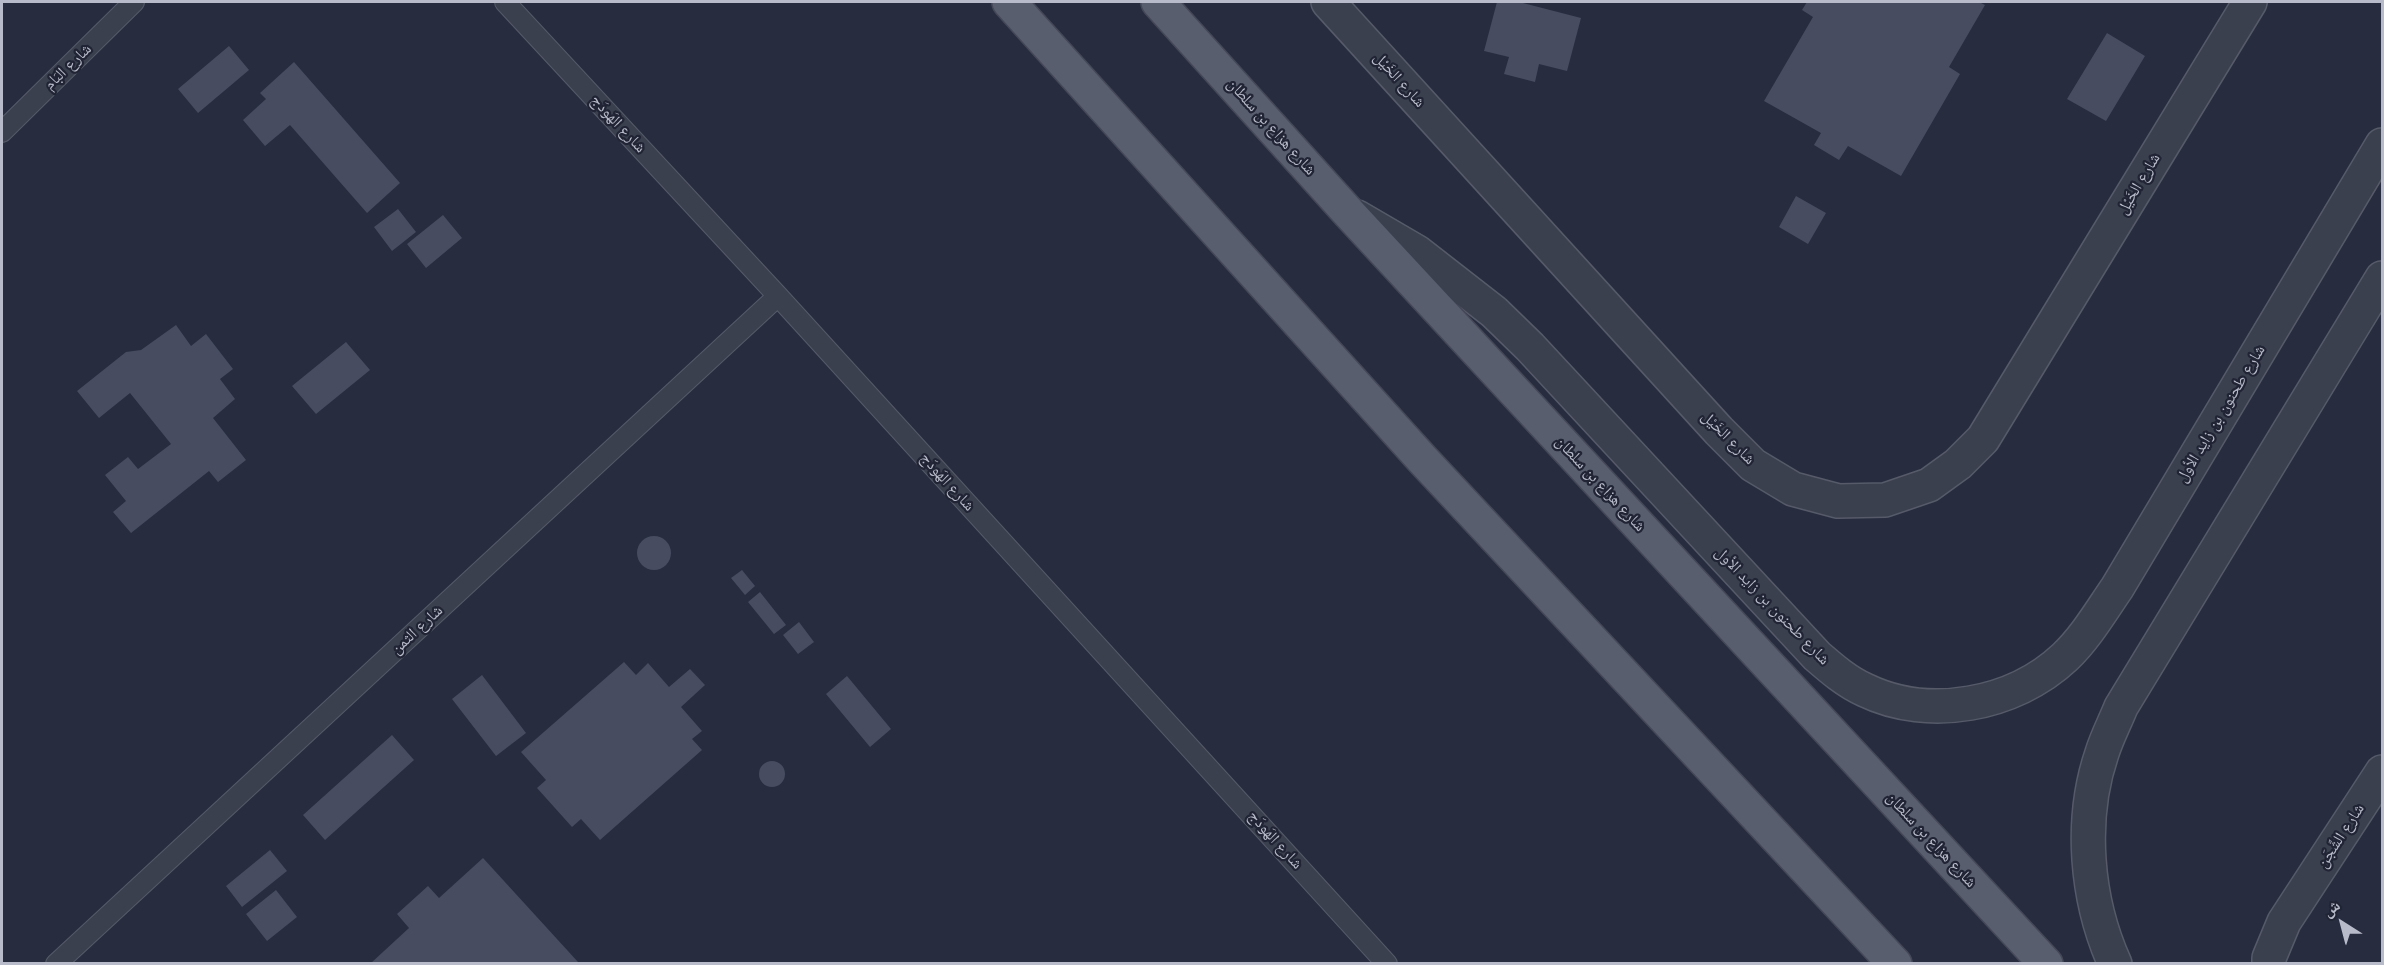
<!DOCTYPE html>
<meta charset="utf-8">
<style>
body{margin:0}
#map{position:relative;width:2384px;height:965px;overflow:hidden;background:#272d3f;font-family:Arial,"Noto Naskh Arabic",sans-serif}
canvas{display:block}
.frame{position:absolute;inset:0;border:3px solid #b8bbc9;pointer-events:none}
.north{position:absolute;left:2312px;top:893px;width:60px;height:60px;-webkit-text-stroke:4px #202434;paint-order:stroke;rotate:324deg;font-size:16px;font-weight:700;line-height:24px;text-align:center;color:#b8bbc9}
.north::after{content:'';display:block;margin:auto;width:21px;height:27px;background:#b8bbc9;clip-path:polygon(50% 0,100% 100%,50% 72%,0 100%)}
</style>
<div id="map">
<canvas width="2384" height="965"></canvas>
<div class="frame"></div>
<div class="north">ش</div>
</div>
<script>
const c = document.querySelector('canvas').getContext('2d');
c.lineJoin = 'round';
function paint(path, color) {
  c.fillStyle = color;
  c.fill(path, 'evenodd');
}
function trace(path, color, width, dash) {
  c.strokeStyle = color;
  c.lineWidth = width;
  c.lineCap = dash ? 'butt' : 'round';
  c.setLineDash(dash || []);
  c.stroke(path);
}
function write(font, color, halo, rows, align = 'center') {
  c.font = font + ' Arial,"Noto Naskh Arabic",sans-serif';
  c.lineWidth = 4.5;
  c.setLineDash([]);
  c.textBaseline = 'middle';
  c.strokeStyle = halo;
  c.fillStyle = color;
  for (const [text, x, y, turn = 0] of rows) {
    c.save();
    c.translate(x, y);
    c.rotate((+turn || 0) * Math.PI / 180);
    c.textAlign = isNaN(turn) ? turn : align;
    if (halo) c.strokeText(text, 0, 0);
    c.fillText(text, 0, 0);
    c.restore();
  }
}
paint(new Path2D(`
 M 1497,2 L 1519,2 L 1581,18 L 1567,71 L 1539,64 L 1535,82 L 1504,74 L 1509,57 L 1484,51 Z
 M 1807,2 L 1979,2 L 1985,5 L 1949,67 L 1960,74 L 1901,176 L 1848,146 L 1839,160 L 1814,145 L 1821,133 L 1764,101 L 1813,17 L 1802,10 Z
 M 2107,33 L 2145,56 L 2106,121 L 2067,99 Z
 M 229,46 L 249,70 L 198,113 L 178,89 Z
 M 294,62 L 400,183 L 367,213 L 290,125 L 265,146 L 243,120 L 266,99 L 260,93 Z
 M 1796,196 L 1826,213 L 1808,244 L 1779,227 Z
 M 398,209 L 416,232 L 392,251 L 374,227 Z
 M 443,215 L 462,238 L 426,268 L 407,244 Z
 M 176,325 L 191,346 L 206,334 L 233,369 L 220,379 L 235,399 L 213,418 L 246,460 L 218,482 L 209,471 L 131,533 L 113,512 L 126,501 L 105,475 L 128,457 L 138,469 L 171,444 L 130,393 L 99,418 L 77,391 L 126,352 L 141,350 Z
 M 346,342 L 370,370 L 316,414 L 292,386 Z
 M637 553a17 17 0 1 1 34 0a17 17 0 1 1-34 0Z
 M 742,570 L 755,586 L 745,595 L 731,578 Z
 M 760,592 L 786,625 L 774,634 L 748,602 Z
 M 799,622 L 814,642 L 798,654 L 783,635 Z
 M 624,662 L 636,675 L 648,663 L 669,687 L 690,669 L 705,685 L 681,707 L 702,731 L 692,739 L 702,750 L 600,840 L 581,819 L 572,827 L 537,788 L 546,780 L 521,752 Z
 M 482,675 L 526,733 L 496,756 L 452,699 Z
 M 847,676 L 891,729 L 870,747 L 826,694 Z
 M 392,735 L 414,760 L 325,840 L 303,815 Z
 M759 774a13 13 0 1 1 26 0a13 13 0 1 1-26 0Z
 M 270,850 L 287,871 L 242,907 L 226,886 Z
 M 483,858 L 578,962 L 371,963 L 409,928 L 397,914 L 428,886 L 439,898 Z
 M 276,890 L 297,917 L 267,941 L 246,914 Z`), '#474c61');
const service = new Path2D(`
 M 505,2 L 778,296 L 1387,964
 M 2,132 L 134,2
 M 56,964 L 778,296`);
const minor = new Path2D(`
 M 1328,2 L 1719,431 L 1753,465 L 1793,489 L 1838,501 L 1885,500 L 1929,485 L 1958,464 L 1983,439 L 2250,2
 M 2269,964 L 2269,958 L 2284,922 L 2382,772`);
const tertiary = new Path2D(`
 M 1357,217 L 1417,252 L 1494,312 L 1530,347 L 1817,656 C 1832,669 1847,682 1865,690 C 1929,721 2014,705 2065,657 C 2086,637 2101,611 2117,588 L 2382,145
 M 2115,964 C 2086,900 2079,820 2102,753 C 2107,737 2115,722 2121,707 L 2382,278`);
const primary = new Path2D(`
 M 1009,2 L 1423,460 L 1895,964
 M 1158,2 L 1347,211 L 2046,964`);
trace(service, '#565a69', 22);
trace(minor, '#565a69', 36);
trace(tertiary, '#565a69', 36);
trace(primary, '#454858', 36);
trace(service, '#3b404f', 20);
trace(minor, '#3b404f', 33);
trace(tertiary, '#3b404f', 33);
trace(primary, '#595e6f', 33);
write('16px', '#b8bbc9', '#202434', [
 ["شارع البَام",68,67,-44],
 ["شارع الخَيْل",1399,80,48],
 ["شارع الهَودَج",618,124,47],
 ["شارع هزاع بن سلطان",1271,127,48],
 ["شارع الخَيْل",2139,184,-59],
 ["شارع طحنون بن زايد الأول",2221,414,-59],
 ["شارع الخَيْل",1728,438,45],
 ["شارع الهَودَج",947,482,48],
 ["شارع هزاع بن سلطان",1600,484,47],
 ["شارع طحنون بن زايد الأول",1772,606,46],
 ["شارع الثمن",417,630,-43],
 ["شارع الشَّجَن",2341,836,-57],
 ["شارع الهَودَج",1275,840,48],
 ["شارع هزاع بن سلطان",1931,840,47]
]);
</script>
